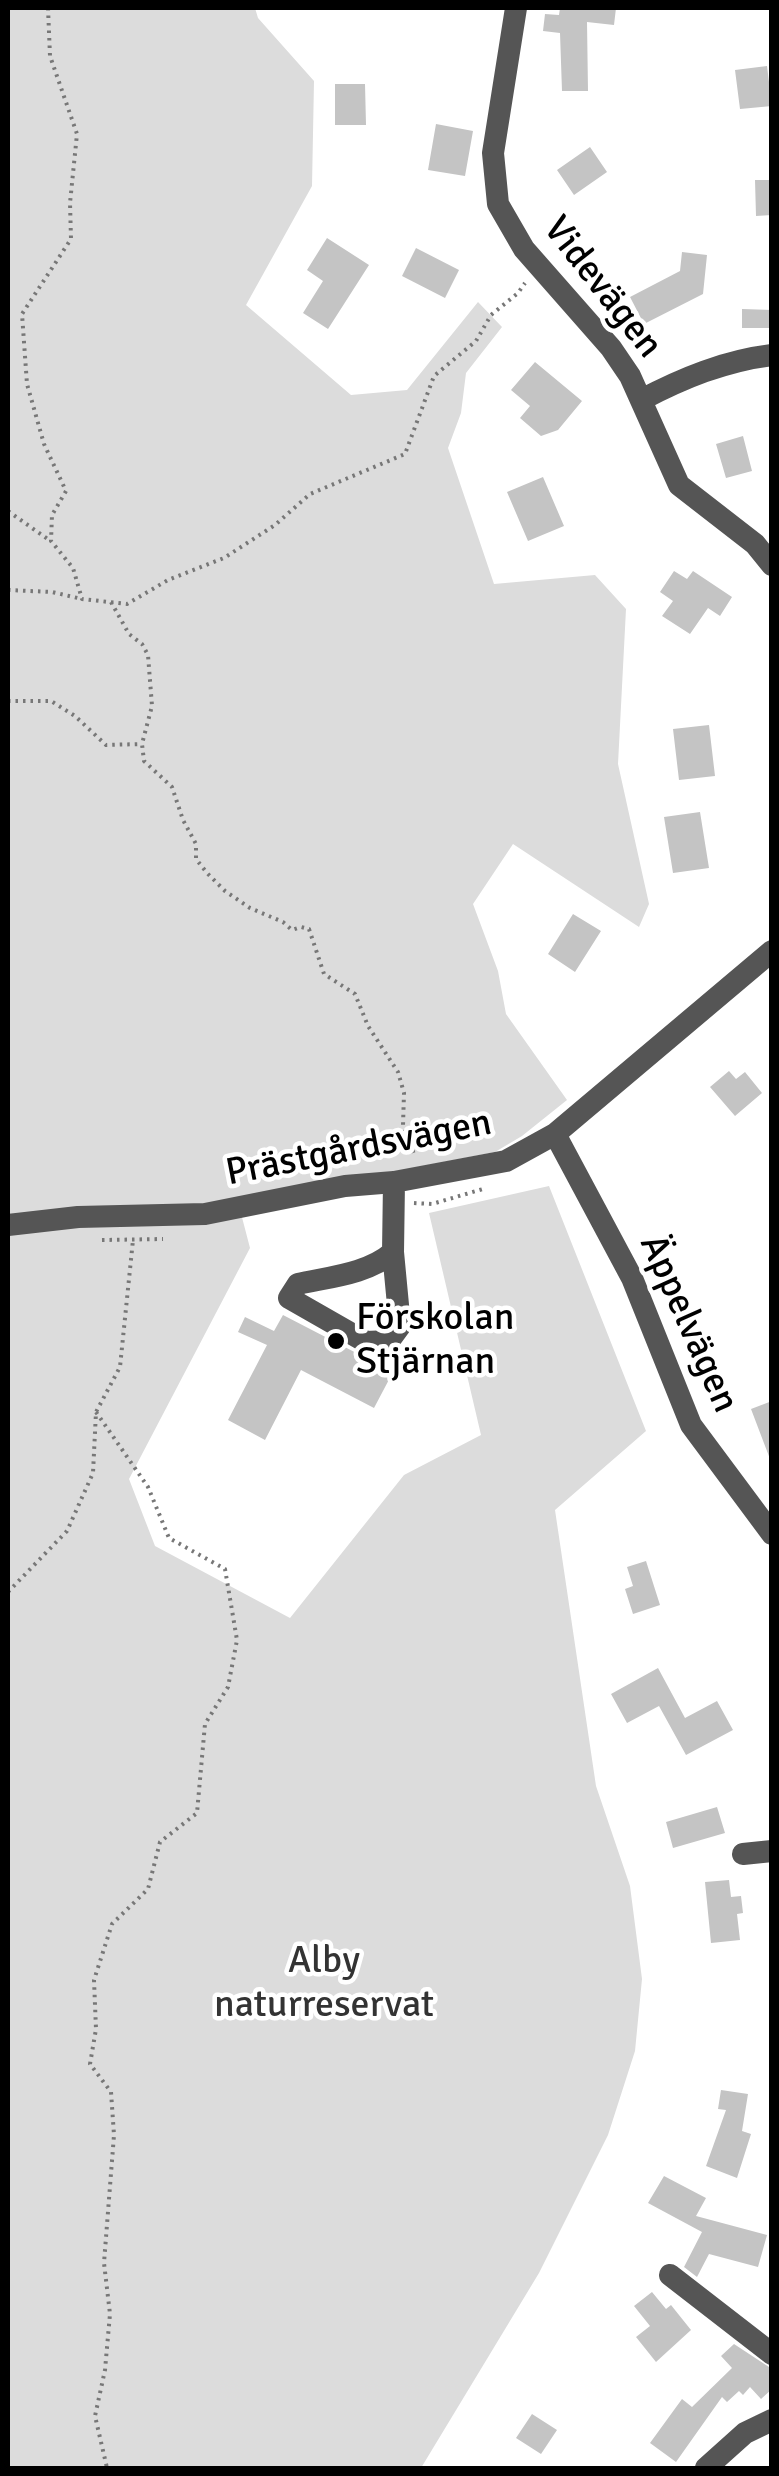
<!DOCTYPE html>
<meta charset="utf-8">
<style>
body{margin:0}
#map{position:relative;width:779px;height:2476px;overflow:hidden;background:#fff;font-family:Signika,sans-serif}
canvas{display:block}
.frame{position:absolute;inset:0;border:10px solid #000;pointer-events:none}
</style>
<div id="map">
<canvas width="779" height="2476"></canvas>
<div class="frame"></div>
</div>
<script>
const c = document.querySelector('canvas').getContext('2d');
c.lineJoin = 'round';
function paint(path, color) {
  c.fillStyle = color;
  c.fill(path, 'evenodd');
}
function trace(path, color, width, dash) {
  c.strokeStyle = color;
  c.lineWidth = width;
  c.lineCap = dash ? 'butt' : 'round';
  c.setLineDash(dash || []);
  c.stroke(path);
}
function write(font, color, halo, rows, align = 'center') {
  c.font = font + ' Signika,sans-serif';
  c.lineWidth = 9;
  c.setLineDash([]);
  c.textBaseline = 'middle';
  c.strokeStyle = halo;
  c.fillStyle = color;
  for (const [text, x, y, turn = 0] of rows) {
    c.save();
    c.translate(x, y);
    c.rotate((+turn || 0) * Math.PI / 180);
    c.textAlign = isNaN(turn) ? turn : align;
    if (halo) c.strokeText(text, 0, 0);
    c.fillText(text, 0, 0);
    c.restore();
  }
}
paint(new Path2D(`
 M 8,8 L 255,8 L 258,18 L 314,81 L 312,186 L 246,305 L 351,395 L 407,390 L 478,302 L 502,327 L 466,373 L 461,413 L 448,448 L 494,584 L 595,575 L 626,609 L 618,764 L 649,904 L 639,927 L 513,844 L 473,904 L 498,971 L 506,1014 L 567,1100 L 522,1136 L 495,1152 L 238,1202 L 250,1248 L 129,1479 L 155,1546 L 290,1618 L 404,1475 L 481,1435 L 429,1213 L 549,1186 L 646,1431 L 555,1510 L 596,1786 L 630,1886 L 642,1979 L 635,2051 L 608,2135 L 539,2273 L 421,2468 L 8,2468 Z`), '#dcdcdc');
paint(new Path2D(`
 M 560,8 L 616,8 L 614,25 L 587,22 L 588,91 L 562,91 L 560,33 L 543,31 L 545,14 L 559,15 Z
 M 767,66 L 772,106 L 740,109 L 735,70 Z
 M 335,84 L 365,84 L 366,125 L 335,125 Z
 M 436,124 L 473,131 L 465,176 L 428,170 Z
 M 590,147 L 607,172 L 574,195 L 557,170 Z
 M 755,180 L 772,180 L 772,215 L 756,216 Z
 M 327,238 L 369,265 L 328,329 L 303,313 L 323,281 L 307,270 Z
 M 416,248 L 459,270 L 445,298 L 402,276 Z
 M 682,252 L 707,255 L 703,294 L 644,324 L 630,297 L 680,271 Z
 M 742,309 L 772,310 L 772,328 L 742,328 Z
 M 535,362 L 582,401 L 558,430 L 541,436 L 520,418 L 530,406 L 511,390 Z
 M 743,436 L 752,471 L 726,478 L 716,444 Z
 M 543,477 L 564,526 L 528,541 L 507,492 Z
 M 674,571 L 687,579 L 693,571 L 732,597 L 720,616 L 708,608 L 690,634 L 662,616 L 673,601 L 660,592 Z
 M 709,725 L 715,776 L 679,780 L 673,729 Z
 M 700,812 L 709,868 L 673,873 L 664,817 Z
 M 573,914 L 601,931 L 575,972 L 548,954 Z
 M 729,1071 L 736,1079 L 745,1072 L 762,1093 L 735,1116 L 710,1087 Z
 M 283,1315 L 393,1372 L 374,1408 L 301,1370 L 265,1440 L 228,1420 L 267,1345 L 238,1332 L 245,1317 L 274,1331 Z
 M 772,1401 L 772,1459 L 770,1459 L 751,1409 Z
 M 646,1561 L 660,1605 L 633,1614 L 625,1589 L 633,1586 L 627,1567 Z
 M 658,1668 L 685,1718 L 717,1701 L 733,1730 L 686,1755 L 659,1706 L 627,1723 L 611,1694 Z
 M 717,1807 L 725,1833 L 673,1848 L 666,1822 Z
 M 729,1880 L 731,1897 L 741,1896 L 743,1913 L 737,1914 L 740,1940 L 711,1943 L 705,1882 Z
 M 721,2090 L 748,2094 L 742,2131 L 751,2134 L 737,2178 L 706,2166 L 726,2110 L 718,2109 Z
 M 664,2176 L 706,2198 L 696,2216 L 767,2235 L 758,2267 L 709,2254 L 697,2277 L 684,2267 L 702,2232 L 648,2203 Z
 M 652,2292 L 666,2309 L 671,2305 L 691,2330 L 656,2362 L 636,2337 L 650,2326 L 634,2306 Z
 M 734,2344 L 772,2369 L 772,2389 L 761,2399 L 750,2387 L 743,2395 L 739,2391 L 727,2402 L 722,2397 L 676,2462 L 650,2443 L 682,2399 L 692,2407 L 732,2368 L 721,2356 Z
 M 532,2414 L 557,2430 L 541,2454 L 516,2438 Z`), '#c4c4c4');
trace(new Path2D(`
 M 48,8 L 50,56 L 77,134 L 70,203 L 71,239 L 22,314 L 27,384 L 44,444 L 66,491 L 52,515 L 51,541 L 73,568 L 82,599 L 127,604 L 168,580 L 224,558 L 275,525 L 310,494 L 405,454 L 434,376 L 476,341 L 491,315 L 518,293 L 525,283
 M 8,511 L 49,540
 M 8,590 L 52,592 L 82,599
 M 111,602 L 129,634 L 142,644 L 148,655 L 152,706 L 142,744 L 144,761 L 172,787 L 183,820 L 196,844 L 196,859 L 207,873 L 225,891 L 250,908 L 283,922 L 292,930 L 301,927 L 309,929 L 324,974 L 355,994 L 368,1026 L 398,1072 L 404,1093 L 403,1125 L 415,1157
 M 8,701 L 51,701 L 75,716 L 106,745 L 142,744
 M 414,1203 L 432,1204 L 483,1189
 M 102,1240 L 163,1239
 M 96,1412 L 148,1487 L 169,1538 L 225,1569 L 237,1640 L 228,1687 L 205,1724 L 197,1813 L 160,1842 L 148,1889 L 112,1924 L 94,1980 L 96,2029 L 90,2064 L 111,2092 L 114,2135 L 104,2263 L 110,2314 L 105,2370 L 95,2416 L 107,2468
 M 8,1592 L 67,1531 L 93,1473 L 96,1412 L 120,1367 L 133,1240`), '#777', 4, [2.5, 5]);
trace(new Path2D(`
 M 516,8 L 493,153 L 498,204 L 524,249 L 611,348 L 630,376 L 679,485 L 755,544 L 772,565
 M 641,400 C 683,378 724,361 772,355
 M 555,1134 L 632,1278 L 691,1425 L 772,1534
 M 8,1225 L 78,1217 L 205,1214 L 345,1186 L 394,1182 L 506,1161 L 555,1134 L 772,951
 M 393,1252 C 368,1274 329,1277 298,1284 L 289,1298 L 366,1342 L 389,1341 L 400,1326 L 393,1252 L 394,1182
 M 743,1854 L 772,1851
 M 670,2275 L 772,2354
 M 706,2468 L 745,2433 L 772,2420`), '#555', 22);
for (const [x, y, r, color] of [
 [336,1341,10,"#000"]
]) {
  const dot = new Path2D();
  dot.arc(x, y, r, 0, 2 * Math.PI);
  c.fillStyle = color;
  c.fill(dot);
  trace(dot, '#fff', 4);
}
write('38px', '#000', '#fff', [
 ["Videvägen",602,288,52],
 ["Prästgårdsvägen",359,1149,-11],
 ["Äppelvägen",688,1324,66]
]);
write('38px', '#000', '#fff', [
 ["Förskolan",356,1319],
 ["Stjärnan",356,1363]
], 'left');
write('38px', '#333', '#fff', [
 ["Alby",324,1962],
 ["naturreservat",324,2006]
]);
</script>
